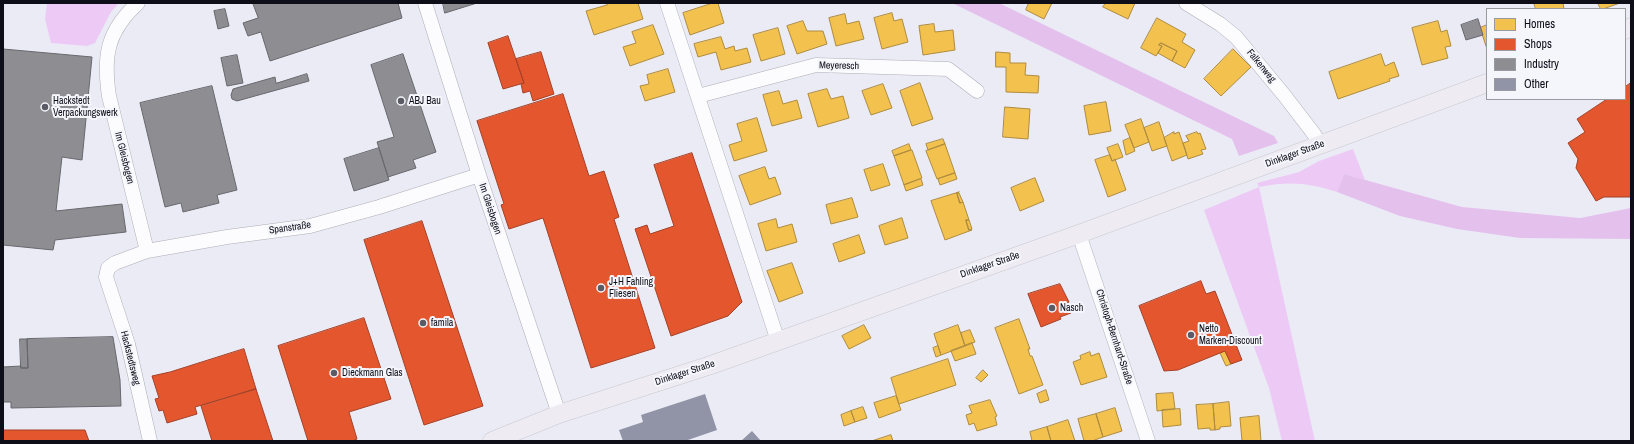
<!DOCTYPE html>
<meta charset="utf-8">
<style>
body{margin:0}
#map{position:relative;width:1634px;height:444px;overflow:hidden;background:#ebebf6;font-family:"Archivo Narrow",sans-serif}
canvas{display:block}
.frame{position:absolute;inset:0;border:4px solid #0e0e18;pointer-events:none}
.legend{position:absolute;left:1486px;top:8px;width:140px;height:92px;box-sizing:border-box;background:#f5f5fc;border:1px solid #9999a1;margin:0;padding:5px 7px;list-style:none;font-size:12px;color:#0e0e18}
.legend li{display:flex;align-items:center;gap:8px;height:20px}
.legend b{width:20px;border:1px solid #9999a1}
</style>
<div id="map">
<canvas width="1634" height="444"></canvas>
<div class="frame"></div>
<ul class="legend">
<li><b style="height:11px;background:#f2c14e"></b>Homes</li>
<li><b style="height:11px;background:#e4572e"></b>Shops</li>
<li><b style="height:11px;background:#8d8d92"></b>Industry</li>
<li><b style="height:11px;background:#9094a6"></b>Other</li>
</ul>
</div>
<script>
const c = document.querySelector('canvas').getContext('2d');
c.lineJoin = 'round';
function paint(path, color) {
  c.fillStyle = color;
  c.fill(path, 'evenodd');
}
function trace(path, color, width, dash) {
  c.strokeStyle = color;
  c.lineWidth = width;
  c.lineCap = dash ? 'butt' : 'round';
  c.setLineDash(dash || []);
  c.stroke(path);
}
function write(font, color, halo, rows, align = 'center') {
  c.font = font + ' "Archivo Narrow",sans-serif';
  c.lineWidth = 4;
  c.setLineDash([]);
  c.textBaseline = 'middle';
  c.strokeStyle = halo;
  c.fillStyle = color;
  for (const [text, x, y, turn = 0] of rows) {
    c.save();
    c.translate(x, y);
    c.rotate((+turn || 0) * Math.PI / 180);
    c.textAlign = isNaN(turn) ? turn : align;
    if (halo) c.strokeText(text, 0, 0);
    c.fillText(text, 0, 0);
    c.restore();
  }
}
paint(new Path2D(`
 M 47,3 L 119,3 L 111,12 L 95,43 L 87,46 L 51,43 L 45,19 Z
 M 1353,149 L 1365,180 L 1344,174 L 1337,192 C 1308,183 1290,181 1259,187 L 1315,441 L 1282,441 L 1269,388 L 1204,210 L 1259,187 L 1257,183 L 1299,172 L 1319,161 Z`), '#eccaf5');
paint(new Path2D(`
 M 952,3 L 999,3 L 1274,136 L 1278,143 L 1239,156 L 1232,139 Z
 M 1344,174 L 1462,207 L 1580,218 L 1631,208 L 1631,239 L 1520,238 L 1457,229 L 1400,216 L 1337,192 Z`), '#e4c1ed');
const homes = new Path2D(`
 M 606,3 L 638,3 L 643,19 L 594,35 L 586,11 L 607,5 Z
 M 713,3 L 718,3 L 724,23 L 690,35 L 683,13 Z
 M 1029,3 L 1052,3 L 1044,19 L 1026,10 Z
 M 1106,3 L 1135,3 L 1128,19 L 1103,7 Z
 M 1534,3 L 1563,3 L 1564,9 L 1536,9 Z
 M 1598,3 L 1620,3 L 1603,9 L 1601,9 Z
 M 892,13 L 894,21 L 902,19 L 908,42 L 882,49 L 874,18 Z
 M 845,14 L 847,24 L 859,21 L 864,39 L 836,46 L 829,18 Z
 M 1157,18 L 1186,34 L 1182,42 L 1195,50 L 1185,68 L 1172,61 L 1177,51 L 1161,43 L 1159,45 L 1162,46 L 1156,56 L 1141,48 Z
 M 803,21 L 807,31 L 823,31 L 827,44 L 797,54 L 787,26 Z
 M 1438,21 L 1441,32 L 1447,30 L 1451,46 L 1445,47 L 1448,58 L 1422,65 L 1412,28 Z
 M 934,24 L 935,32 L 953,30 L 955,50 L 923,55 L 919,26 Z
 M 653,25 L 664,54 L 630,66 L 623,47 L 636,43 L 632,32 Z
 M 1487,25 L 1487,49 L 1480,28 Z
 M 778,28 L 785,54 L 761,61 L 753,35 Z
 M 721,37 L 725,49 L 734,46 L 735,51 L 747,48 L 751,62 L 721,70 L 716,52 L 698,57 L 694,44 Z
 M 1161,43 L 1177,51 L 1172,61 L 1158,53 L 1162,46 L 1159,45 Z
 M 1233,49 L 1251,67 L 1221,96 L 1204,79 Z
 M 996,52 L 1010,53 L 1010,63 L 1026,63 L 1025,75 L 1039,76 L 1038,93 L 1006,92 L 1006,67 L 996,67 Z
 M 1381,54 L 1385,66 L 1394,62 L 1399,76 L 1389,79 L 1390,81 L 1338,99 L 1329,72 Z
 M 668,69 L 675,92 L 645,101 L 640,86 L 649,84 L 647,75 Z
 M 920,83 L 933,119 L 912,126 L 900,91 Z
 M 883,84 L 892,108 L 871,115 L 862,91 Z
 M 827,89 L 831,99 L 843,96 L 849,118 L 818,127 L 808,94 Z
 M 779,91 L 783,104 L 797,100 L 802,118 L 772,126 L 763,95 Z
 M 1106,102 L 1111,131 L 1089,135 L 1084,106 Z
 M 1005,107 L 1030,109 L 1028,139 L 1003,137 Z
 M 757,118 L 767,151 L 734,161 L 729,145 L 742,141 L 737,124 Z
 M 1141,119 L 1149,142 L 1134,148 L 1125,125 Z
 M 1159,122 L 1167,146 L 1152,151 L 1144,128 Z
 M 1174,132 L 1174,134 L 1179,132 L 1187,155 L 1172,161 L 1164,138 Z
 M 1197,132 L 1198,134 L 1200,133 L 1206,149 L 1201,150 L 1203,154 L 1188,159 L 1183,143 L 1189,141 L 1186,136 Z
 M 1130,138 L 1135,151 L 1126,155 L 1123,141 Z
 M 943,139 L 945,144 L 928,150 L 926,144 Z
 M 909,144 L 911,150 L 894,156 L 892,151 Z
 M 945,144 L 955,173 L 937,179 L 926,151 Z
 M 1118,144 L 1123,157 L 1112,161 L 1107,148 Z
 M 911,150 L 912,150 L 922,178 L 904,185 L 894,156 Z
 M 1110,155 L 1112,161 L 1115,159 L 1126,190 L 1108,197 L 1095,160 Z
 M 883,164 L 890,185 L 871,191 L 864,170 Z
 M 765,167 L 769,179 L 775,177 L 781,194 L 750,205 L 739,176 Z
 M 955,173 L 957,179 L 940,185 L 938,179 Z
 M 1035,178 L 1044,201 L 1020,211 L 1011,188 Z
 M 921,179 L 923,185 L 906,191 L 904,185 Z
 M 959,192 L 957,193 L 960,203 L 963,202 L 969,220 L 966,220 L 969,230 L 972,230 L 945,240 L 931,201 Z
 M 957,193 L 959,193 L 963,202 L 960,203 Z
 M 852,198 L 858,217 L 831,224 L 826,205 Z
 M 902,218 L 908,238 L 885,245 L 879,226 Z
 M 776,219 L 778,228 L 792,224 L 797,242 L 766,251 L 758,224 Z
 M 966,220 L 969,220 L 972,229 L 969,230 Z
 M 859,235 L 865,253 L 839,262 L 833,244 Z
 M 792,263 L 803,293 L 779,302 L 767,271 Z
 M 1019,319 L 1030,349 L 1028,349 L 1030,356 L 1032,356 L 1043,385 L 1019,394 L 995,328 Z
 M 864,325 L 871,338 L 849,349 L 842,336 Z
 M 958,325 L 965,346 L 941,355 L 934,334 Z
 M 970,330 L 975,342 L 965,346 L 961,333 Z
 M 972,343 L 976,354 L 955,361 L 951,351 Z
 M 938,346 L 941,355 L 936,357 L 933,348 Z
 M 1225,351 L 1231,364 L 1226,366 L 1220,353 Z
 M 1090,352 L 1091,356 L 1099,353 L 1107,377 L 1081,385 L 1073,362 L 1081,359 L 1080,356 Z
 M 948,359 L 956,385 L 899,404 L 891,378 Z
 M 983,370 L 988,375 L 981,382 L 976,378 Z
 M 1046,390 L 1049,400 L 1040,403 L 1037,394 Z
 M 1173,393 L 1175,409 L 1157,411 L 1156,394 Z
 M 896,396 L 901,410 L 879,418 L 874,403 Z
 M 990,400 L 997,416 L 995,417 L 997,425 L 977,431 L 974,423 L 969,425 L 966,415 L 972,413 L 969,406 Z
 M 1229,402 L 1231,426 L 1220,427 L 1220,429 L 1215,430 L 1213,404 Z
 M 1213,404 L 1215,430 L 1210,430 L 1210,428 L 1198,429 L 1196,405 Z
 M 863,407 L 867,418 L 855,422 L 851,411 Z
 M 1115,408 L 1122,431 L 1103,437 L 1096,414 Z
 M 1180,409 L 1181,425 L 1163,427 L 1162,410 Z
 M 851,411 L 855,422 L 844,426 L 841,415 Z
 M 1096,414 L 1103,437 L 1092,441 L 1084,441 L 1078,419 Z
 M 1259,416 L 1261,441 L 1242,441 L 1240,418 Z
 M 1068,420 L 1075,441 L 1051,441 L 1047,427 Z
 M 1047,427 L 1051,441 L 1032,441 L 1030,432 Z
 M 891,435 L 893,441 L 872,441 Z`);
paint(homes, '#f2c14e');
trace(homes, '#ae8b3e', 1);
const shops = new Path2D(`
 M 508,36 L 524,83 L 503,89 L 488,43 Z
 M 541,52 L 554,94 L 533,101 L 530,91 L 523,93 L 521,84 L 524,83 L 516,59 Z
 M 1631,83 L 1631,197 L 1604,197 L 1596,201 L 1576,168 L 1578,159 L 1568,143 L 1585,132 L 1577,119 L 1607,99 L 1625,99 L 1625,87 Z
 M 563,94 L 589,176 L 604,171 L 619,217 L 614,219 L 655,348 L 591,368 L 543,218 L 509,229 L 501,205 L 504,204 L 477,121 Z
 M 692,153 L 742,302 L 728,316 L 671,336 L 635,229 L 647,225 L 650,234 L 674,226 L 654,165 Z
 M 422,221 L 483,406 L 424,425 L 364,240 Z
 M 1201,281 L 1206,294 L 1215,291 L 1242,360 L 1231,364 L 1225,351 L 1178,370 L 1164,371 L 1139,306 Z
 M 1060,284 L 1069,302 L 1067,303 L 1071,313 L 1060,317 L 1061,319 L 1041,327 L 1028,294 Z
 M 364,318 L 391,399 L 349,412 L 357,439 L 352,441 L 308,441 L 278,346 Z
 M 244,349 L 256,389 L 195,407 L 197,414 L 167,423 L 163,410 L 159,411 L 155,399 L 159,398 L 152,376 L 170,372 Z
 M 256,389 L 273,441 L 212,441 L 201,406 Z
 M 3,430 L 85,430 L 89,441 L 3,441 Z`);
paint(shops, '#e4572e');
trace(shops, '#a44127', 1);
const industry = new Path2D(`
 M 253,3 L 398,3 L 402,18 L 270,61 L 261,32 L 248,36 L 243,23 L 258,18 Z
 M 443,3 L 477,3 L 445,13 Z
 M 225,9 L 229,26 L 218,29 L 214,11 Z
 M 1478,19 L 1483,35 L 1466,40 L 1461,25 Z
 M 3,49 L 92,57 L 82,160 L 62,157 L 56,211 L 122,204 L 126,232 L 55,240 L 53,250 L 3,245 Z
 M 403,54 L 436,152 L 413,160 L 416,168 L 388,177 L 377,142 L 394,137 L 371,65 Z
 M 237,55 L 243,83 L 227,86 L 221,58 Z
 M 307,74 L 309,81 L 237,101 L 232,99 L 231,95 L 233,89 L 275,77 L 276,83 Z
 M 212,86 L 237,190 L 217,195 L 219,203 L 183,212 L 181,203 L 165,207 L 140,103 Z
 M 379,148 L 389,180 L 354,191 L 344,159 Z
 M 113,337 L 120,380 L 121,406 L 11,408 L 11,402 L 3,402 L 3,367 L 21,366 L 21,368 L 28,368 L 27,339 Z
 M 20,339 L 27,339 L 28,368 L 21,368 Z`);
paint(industry, '#8d8d92');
trace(industry, '#67676d', 1);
paint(new Path2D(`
 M 705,394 L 717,430 L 685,441 L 623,441 L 619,430 L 643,422 L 641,415 Z
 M 752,431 L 761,441 L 741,441 Z`), '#9094a6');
const minor = new Path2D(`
 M 138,3 C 107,31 103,56 109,96 L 147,251
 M 425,3 L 479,175 L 559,414
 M 667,3 L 778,341
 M 1186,3 L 1220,24 L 1236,37 L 1284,95 L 1314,134 L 1320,145
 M 698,96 L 816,65 L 948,69 L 977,91
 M 1079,234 L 1148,441
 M 150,441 L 128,344 L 106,277 L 108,268 L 115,263 L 147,251 L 227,237 L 310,226 L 379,207 L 479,175`);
const major = new Path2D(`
 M 1625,30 L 1631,27
 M 492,441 L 559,414 L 711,365 L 1079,234 L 1487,83`);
trace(minor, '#adadb8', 15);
trace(major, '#c8c8ce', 19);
trace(minor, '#fcfcfe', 14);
trace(major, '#eeebf3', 18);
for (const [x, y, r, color] of [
 [401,101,4,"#5b5b66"],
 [45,107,4,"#5b5b66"],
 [601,288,4,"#5b5b66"],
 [1052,308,4,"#5b5b66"],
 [423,323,4,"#5b5b66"],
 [1191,335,4,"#5b5b66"],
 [334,373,4,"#5b5b66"]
]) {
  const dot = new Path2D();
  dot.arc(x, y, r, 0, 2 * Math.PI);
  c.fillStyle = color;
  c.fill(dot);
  trace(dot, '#f5f5fc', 1.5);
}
write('10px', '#0e0e18', '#f5f5fc', [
 ["Meyeresch",839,66,1],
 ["Falkenweg",1261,66,51],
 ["Dinklager Straße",1295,154,-20],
 ["Im Gleisbogen",124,158,76],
 ["Im Gleisbogen",490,209,72],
 ["Spanstraße",290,228,-8],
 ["Dinklager Straße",990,265,-19],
 ["Christoph-Bernhard-Straße",1114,337,72],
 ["Hackstedtsweg",130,358,76],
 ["Dinklager Straße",685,373,-18]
]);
write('10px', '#0e0e18', '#f5f5fc', [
 ["Hackstedt",53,101],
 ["Verpackungswerk",53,113],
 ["ABJ Bau",409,101],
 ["J+H Fahling",609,282],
 ["Fliesen",609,294],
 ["Nasch",1060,308],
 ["famila",431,323],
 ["Netto",1199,329],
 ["Marken-Discount",1199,341],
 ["Dieckmann Glas",342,373]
], 'left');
</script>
